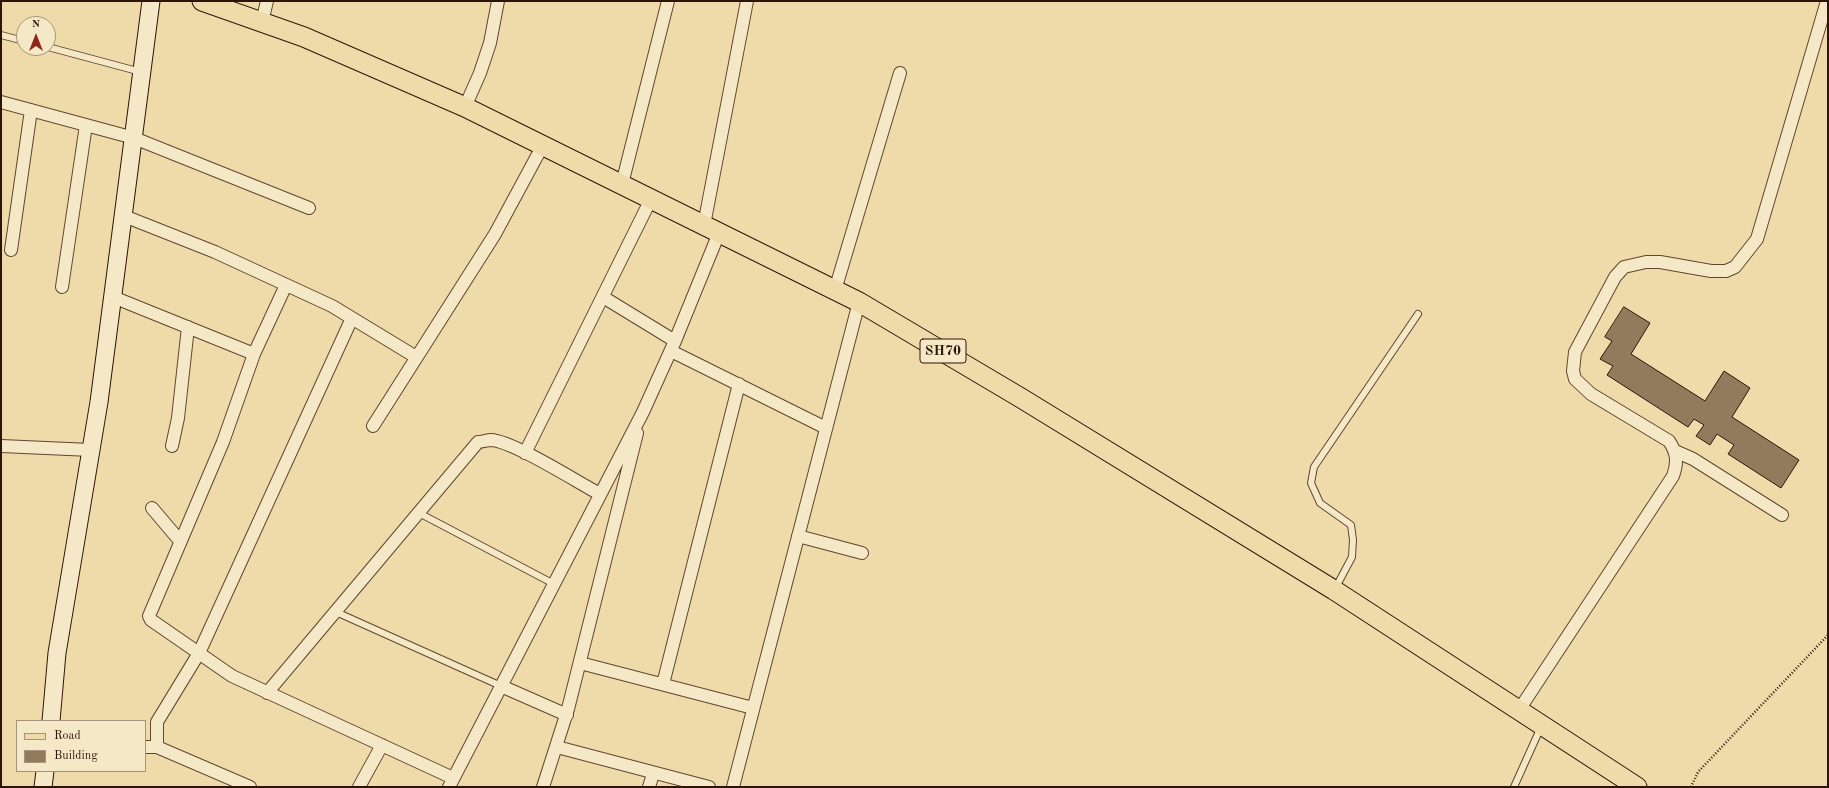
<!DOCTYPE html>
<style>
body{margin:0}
#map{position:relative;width:1829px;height:788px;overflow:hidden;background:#efdba9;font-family:"Old Standard TT",serif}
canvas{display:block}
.frame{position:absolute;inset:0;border:2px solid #2d1408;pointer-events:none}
.legend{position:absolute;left:16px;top:720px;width:130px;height:52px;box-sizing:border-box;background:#f5e8c7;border:1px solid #a5937b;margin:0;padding:5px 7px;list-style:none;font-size:12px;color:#2d1408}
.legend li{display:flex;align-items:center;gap:8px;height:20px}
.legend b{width:20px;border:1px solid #a5937b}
.north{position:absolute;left:16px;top:16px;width:40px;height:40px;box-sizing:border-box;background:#f5e8c7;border:1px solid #a5937b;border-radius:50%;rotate:0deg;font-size:11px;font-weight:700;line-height:16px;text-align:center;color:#2d1408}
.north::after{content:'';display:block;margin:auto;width:14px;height:18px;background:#8f2418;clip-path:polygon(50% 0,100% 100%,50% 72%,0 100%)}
</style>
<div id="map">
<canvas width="1829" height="788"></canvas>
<div class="frame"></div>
<ul class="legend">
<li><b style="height:5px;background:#efdba9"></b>Road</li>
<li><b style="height:11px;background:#927b5c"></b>Building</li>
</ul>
<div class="north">N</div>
</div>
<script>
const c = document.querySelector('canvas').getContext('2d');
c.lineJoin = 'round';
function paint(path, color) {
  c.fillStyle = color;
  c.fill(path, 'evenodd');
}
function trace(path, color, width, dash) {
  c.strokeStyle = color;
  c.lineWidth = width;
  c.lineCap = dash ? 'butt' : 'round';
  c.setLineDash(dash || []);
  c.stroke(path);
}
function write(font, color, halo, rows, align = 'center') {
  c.font = font + ' "Old Standard TT",serif';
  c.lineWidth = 3.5;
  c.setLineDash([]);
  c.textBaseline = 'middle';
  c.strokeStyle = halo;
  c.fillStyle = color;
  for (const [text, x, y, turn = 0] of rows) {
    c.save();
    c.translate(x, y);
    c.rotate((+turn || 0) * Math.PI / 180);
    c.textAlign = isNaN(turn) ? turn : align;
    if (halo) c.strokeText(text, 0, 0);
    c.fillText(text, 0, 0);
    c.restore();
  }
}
const building = new Path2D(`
 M 1624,307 L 1650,323 L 1631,354 L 1705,401 L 1724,371 L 1750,388 L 1732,417 L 1799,460 L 1781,488 L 1728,454 L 1734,445 L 1717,434 L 1710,445 L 1696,436 L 1704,425 L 1694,419 L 1688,427 L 1607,375 L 1613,366 L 1600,359 L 1612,341 L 1605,337 Z`);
paint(building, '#927b5c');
trace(building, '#2d1408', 1);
const lane = new Path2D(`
 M 1,35 L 24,41
 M 48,47 L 141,72
 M 419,513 L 554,584
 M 1335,589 L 1352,557 L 1353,540 L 1351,525 L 1320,503 L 1311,483 L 1314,467 L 1418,314
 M 336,612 L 501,686
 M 1514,787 L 1541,727`);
const street = new Path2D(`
 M 262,22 L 267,1
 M 1,102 L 134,138 L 309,208
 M 465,107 L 480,73 L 490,43 L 498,1
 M 622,184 L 668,1
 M 124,216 L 215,252 L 332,306 L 416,357
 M 704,225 L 747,1
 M 11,250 L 31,110
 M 286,285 L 254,354 L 223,442 L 149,616 L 151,620 L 232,676 L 453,778
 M 62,287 L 86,125
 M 835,290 L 900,73
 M 113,297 L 254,354
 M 603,297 L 675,341
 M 671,351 L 826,428
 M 373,426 L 495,234 L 543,145
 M 1,446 L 91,450
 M 172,446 L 178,418 L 188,327
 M 1675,451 L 1693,459 L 1782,515
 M 525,453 L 651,199
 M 152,508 L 180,541
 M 798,536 L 862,553
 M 580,663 L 753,708
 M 663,684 L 739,384
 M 501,686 L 567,715
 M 267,693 L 478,442 C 482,442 487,440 491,440 C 513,441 577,482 600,494
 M 1519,710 L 1673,476 C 1678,462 1677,453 1669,441 L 1591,394 L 1575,379 L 1573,371 L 1575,352 L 1615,277 L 1624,267 L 1646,262 L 1660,262 L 1711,271 L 1726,271 L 1735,267 L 1757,239 L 1827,1
 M 145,747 L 157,747 L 250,787
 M 157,747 L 157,722 L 199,653 L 352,318
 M 557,747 L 709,787
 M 359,787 L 382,745
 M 449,787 L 643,412 L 675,341 L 719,233
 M 543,787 L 568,709 L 637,433
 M 649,787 L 653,774
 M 733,787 L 859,302`);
const secondary = new Path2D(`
 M 51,721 L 57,653 L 99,402 L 151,1
 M 43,787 L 45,771`);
const primary = new Path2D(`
 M 202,1 L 304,37 L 465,107 L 859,302 L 1021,398 L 1334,590 L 1637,787`);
trace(lane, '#5e4630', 8);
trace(street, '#5e4630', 14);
trace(secondary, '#2d1408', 19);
trace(primary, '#2d1408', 21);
trace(new Path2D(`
 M 1691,787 L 1698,772 L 1828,635`), '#2d1408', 2.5, [1, 2]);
trace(lane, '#f5e8c7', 6);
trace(street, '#f5e8c7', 12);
trace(secondary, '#f5e8c7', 17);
trace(primary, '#efdba9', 19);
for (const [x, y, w] of [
 [943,351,46]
]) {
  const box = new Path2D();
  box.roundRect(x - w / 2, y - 12, w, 24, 3);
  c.fillStyle = '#f5e8c7';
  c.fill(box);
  trace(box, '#2d1408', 1);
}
write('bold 14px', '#2d1408', null, [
 ["SH70",943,351]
]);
</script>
